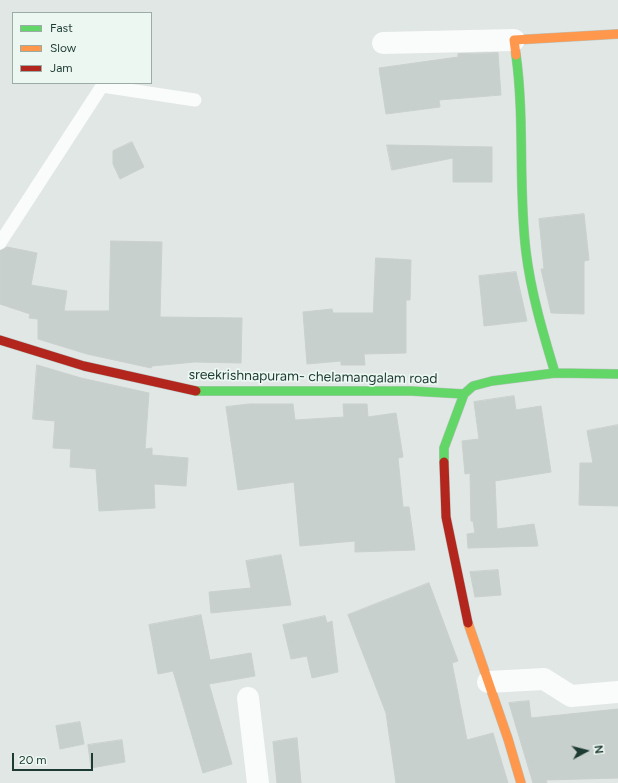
<!DOCTYPE html>
<style>
body{margin:0}
#map{position:relative;width:618px;height:783px;overflow:hidden;background:#e0e7e4;font-family:Figtree,sans-serif}
canvas{display:block}
.legend{position:absolute;left:12px;top:12px;width:140px;height:72px;box-sizing:border-box;background:#edf7f2;border:1px solid #9aaca5;margin:0;padding:5px 7px;list-style:none;font-size:12px;color:#1d3b32}
.legend li{display:flex;align-items:center;gap:8px;height:20px}
.legend b{width:20px;border:1px solid #9aaca5}
.north{position:absolute;left:566px;top:731px;width:40px;height:40px;-webkit-text-stroke:3px #edf7f2;paint-order:stroke;rotate:83deg;font-size:11px;font-weight:700;line-height:16px;text-align:center;color:#1d3b32}
.north::after{content:'';display:block;margin:auto;width:14px;height:18px;background:#1d3b32;clip-path:polygon(50% 0,100% 100%,50% 72%,0 100%)}
.scale{position:absolute;left:12px;top:753px;width:81px;height:18px;box-sizing:border-box;border:2px solid #1d3b32;border-top:0;padding-left:5px;font-size:12px;line-height:14px;white-space:nowrap;color:#1d3b32;-webkit-text-stroke:3px #edf7f2;paint-order:stroke}
</style>
<div id="map">
<canvas width="618" height="783"></canvas>
<ul class="legend">
<li><b style="height:5px;background:#63d668"></b>Fast</li>
<li><b style="height:5px;background:#ff974d"></b>Slow</li>
<li><b style="height:5px;background:#b3261e"></b>Jam</li>
</ul>
<div class="north">N</div>
<div class="scale">20 m</div>
</div>
<script>
const c = document.querySelector('canvas').getContext('2d');
c.lineJoin = 'round';
function paint(path, color) {
  c.fillStyle = color;
  c.fill(path, 'evenodd');
}
function trace(path, color, width, dash) {
  c.strokeStyle = color;
  c.lineWidth = width;
  c.lineCap = dash ? 'butt' : 'round';
  c.setLineDash(dash || []);
  c.stroke(path);
}
function write(font, color, halo, rows, align = 'center') {
  c.font = font + ' Figtree,sans-serif';
  c.lineWidth = 3.5;
  c.setLineDash([]);
  c.textBaseline = 'middle';
  c.strokeStyle = halo;
  c.fillStyle = color;
  for (const [text, x, y, turn = 0] of rows) {
    c.save();
    c.translate(x, y);
    c.rotate((+turn || 0) * Math.PI / 180);
    c.textAlign = isNaN(turn) ? turn : align;
    if (halo) c.strokeText(text, 0, 0);
    c.fillText(text, 0, 0);
    c.restore();
  }
}
const building = new Path2D(`
 M 498,53 L 501,95 L 439,100 L 440,107 L 386,114 L 379,68 L 458,57 L 458,54 Z
 M 132,142 L 144,167 L 120,179 L 113,164 L 113,151 Z
 M 387,145 L 492,147 L 492,182 L 453,182 L 453,158 L 392,170 Z
 M 584,214 L 589,260 L 584,261 L 584,314 L 551,313 L 541,269 L 544,269 L 539,219 Z
 M 111,241 L 162,242 L 160,317 L 242,318 L 241,363 L 195,362 L 152,366 L 151,368 L 87,354 L 38,339 L 38,319 L 29,318 L 30,314 L 0,304 L 0,251 L 7,247 L 37,253 L 31,285 L 67,291 L 64,311 L 109,311 Z
 M 376,258 L 411,260 L 410,300 L 406,300 L 406,353 L 364,354 L 365,365 L 341,365 L 341,361 L 307,364 L 303,312 L 332,309 L 333,313 L 373,313 Z
 M 516,272 L 527,321 L 484,326 L 479,276 Z
 M 37,365 L 81,378 L 149,393 L 145,449 L 152,448 L 152,455 L 188,458 L 186,486 L 154,484 L 155,508 L 99,511 L 96,469 L 70,467 L 71,449 L 53,448 L 55,421 L 33,419 Z
 M 514,396 L 516,410 L 541,406 L 551,472 L 495,481 L 497,529 L 534,524 L 538,546 L 468,548 L 467,534 L 475,533 L 473,521 L 471,521 L 470,473 L 465,474 L 462,441 L 479,439 L 474,402 Z
 M 249,404 L 293,404 L 295,420 L 344,417 L 343,404 L 367,404 L 368,417 L 396,413 L 403,457 L 398,458 L 403,507 L 409,507 L 415,550 L 355,552 L 355,541 L 300,546 L 294,482 L 238,490 L 226,407 Z
 M 618,425 L 618,506 L 579,505 L 580,463 L 593,463 L 587,431 Z
 M 281,555 L 291,605 L 211,613 L 209,592 L 251,588 L 246,561 Z
 M 498,570 L 501,595 L 475,597 L 470,572 Z
 M 429,583 L 458,661 L 452,663 L 467,740 L 493,733 L 508,783 L 396,783 L 386,713 L 348,615 Z
 M 201,615 L 210,660 L 251,653 L 255,676 L 209,684 L 232,764 L 203,773 L 173,671 L 158,674 L 149,625 Z
 M 325,616 L 327,623 L 332,621 L 338,672 L 312,678 L 307,656 L 291,659 L 283,625 Z
 M 529,701 L 531,718 L 618,709 L 618,778 L 546,780 L 547,783 L 533,783 L 509,703 Z
 M 80,722 L 84,744 L 60,749 L 56,726 Z
 M 297,738 L 301,783 L 277,783 L 273,742 Z
 M 122,740 L 125,762 L 91,768 L 88,745 Z`);
paint(building, '#c8d0cd');
trace(building, '#c9d0cd', 1);
const fast = new Path2D(`
 M 516,55 C 525,120 518,187 526,252 C 531,293 543,333 555,373
 M 196,391 L 411,391 L 464,394
 M 444,462 L 444,448 L 464,394 L 473,386 L 492,381 L 555,373 L 618,374`);
const slow = new Path2D(`
 M 516,55 L 514,40 L 618,34
 M 468,623 L 508,739 L 521,783`);
const jam = new Path2D(`
 M 0,340 L 84,366 L 196,391
 M 444,462 L 446,517 L 468,623`);
trace(fast, '#b9c4bf', 10);
trace(slow, '#b9c4bf', 10);
trace(jam, '#b9c4bf', 10);
trace(new Path2D(`
 M 0,243 L 102,86 L 195,100`), '#fafbfb', 13);
trace(new Path2D(`
 M 383,43 L 514,40
 M 488,682 L 544,679 L 571,696 L 618,692
 M 248,698 L 258,783`), '#fafbfb', 22);
trace(fast, '#63d668', 9);
trace(slow, '#ff974d', 9);
trace(jam, '#b3261e', 9);
write('14px', '#1d3b32', '#edf7f2', [
 ["sreekrishnapuram- chelamangalam road",313,377,1]
]);
</script>
